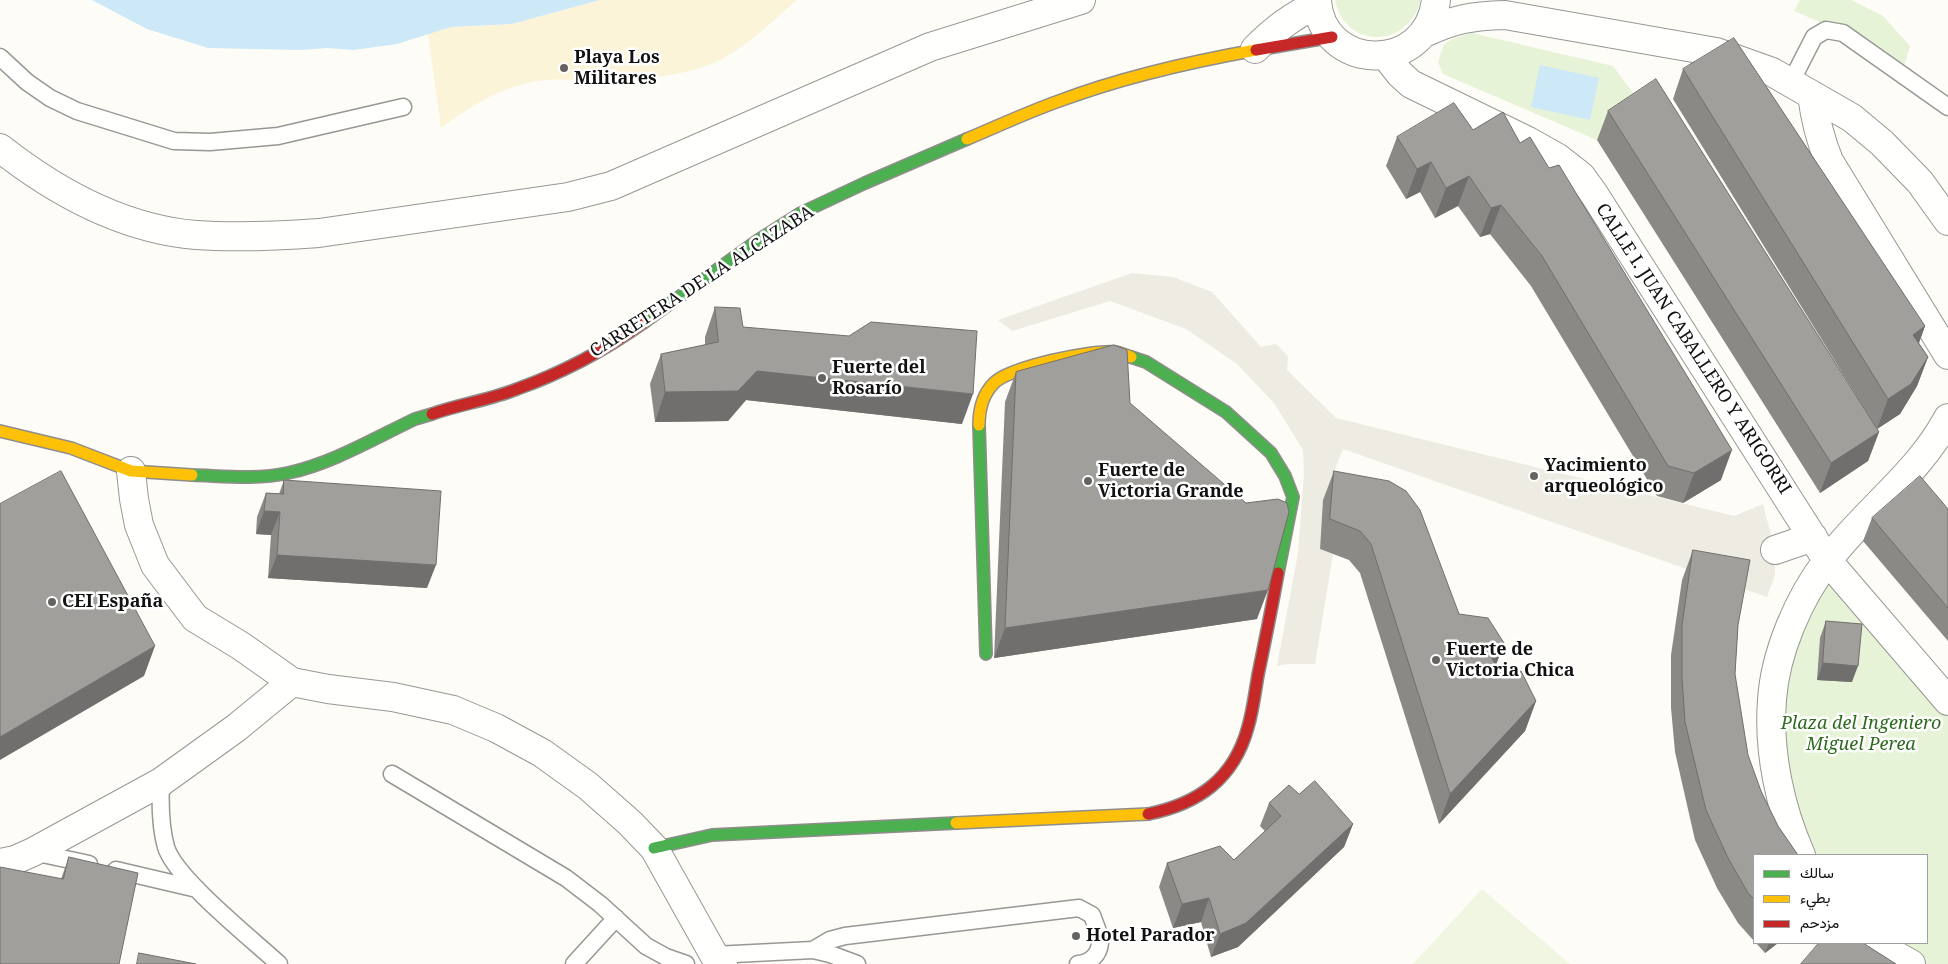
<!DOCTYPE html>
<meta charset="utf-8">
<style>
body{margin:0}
#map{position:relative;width:1948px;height:964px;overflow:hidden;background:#fdfcf7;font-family:"Noto Serif",Vazirmatn,serif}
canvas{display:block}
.legend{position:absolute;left:1753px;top:854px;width:175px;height:90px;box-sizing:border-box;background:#fff;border:1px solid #a0a0a0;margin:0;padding:6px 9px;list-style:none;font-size:15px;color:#111}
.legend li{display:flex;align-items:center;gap:10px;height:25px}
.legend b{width:25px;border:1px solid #a0a0a0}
</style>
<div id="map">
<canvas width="1948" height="964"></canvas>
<ul class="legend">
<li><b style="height:6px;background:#4caf50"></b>سالك</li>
<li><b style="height:6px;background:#ffc107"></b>بطيء</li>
<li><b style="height:6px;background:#c62828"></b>مزدحم</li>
</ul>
</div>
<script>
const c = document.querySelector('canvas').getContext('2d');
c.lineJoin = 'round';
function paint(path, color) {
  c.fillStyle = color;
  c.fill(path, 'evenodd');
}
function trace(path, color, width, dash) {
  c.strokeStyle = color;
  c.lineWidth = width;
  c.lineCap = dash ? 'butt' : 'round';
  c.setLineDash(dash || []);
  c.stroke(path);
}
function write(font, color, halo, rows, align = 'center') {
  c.font = font + ' "Noto Serif",serif';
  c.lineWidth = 5;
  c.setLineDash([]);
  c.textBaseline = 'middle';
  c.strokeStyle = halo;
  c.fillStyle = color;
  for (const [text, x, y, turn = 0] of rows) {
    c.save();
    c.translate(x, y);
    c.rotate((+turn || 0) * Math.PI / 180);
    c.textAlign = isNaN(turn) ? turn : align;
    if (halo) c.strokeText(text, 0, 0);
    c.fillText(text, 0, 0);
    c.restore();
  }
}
paint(new Path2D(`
 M 1335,0 L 1420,0 L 1420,2 C 1418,6 1417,12 1414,16 C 1391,51 1342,40 1335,0 Z
 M 1800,0 L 1851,0 L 1883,16 L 1910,46 L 1900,80 L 1855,37 L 1794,11 Z
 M 1472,33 L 1613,66 L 1645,109 L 1597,140 L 1443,74 L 1438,62 L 1444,44 L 1455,38 Z
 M 1827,560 L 1948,701 L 1948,964 L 1911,964 L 1874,943 L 1927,943 L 1927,855 L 1801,855 L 1772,700 Z`), '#e7f3d7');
paint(new Path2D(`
 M 600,0 L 797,0 C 774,20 743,50 716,62 C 676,79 628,80 585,80 C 572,80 559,79 547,80 C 507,83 473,104 441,128 L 428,34 L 451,27 L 512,24 Z`), '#fcf4d9');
paint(new Path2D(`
 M 1482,889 L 1570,964 L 1413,964 Z`), '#f0f6e1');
paint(new Path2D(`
 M 1132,273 L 1173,277 L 1212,292 L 1261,347 L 1276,344 L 1288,356 L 1287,370 L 1336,418 L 1734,516 L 1763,504 L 1775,550 L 1775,575 L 1767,597 L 1343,449 L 1323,500 L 1320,549 L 1333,554 L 1315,664 L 1287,664 L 1277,666 L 1298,553 L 1304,474 L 1303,450 L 1274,403 L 1237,364 L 1186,329 L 1110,301 L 1012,331 L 998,320 Z`), '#edebe2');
paint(new Path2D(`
 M 92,0 L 600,0 L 512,24 L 451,27 L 397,44 L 354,50 L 327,48 L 301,50 L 208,48 L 147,29 Z
 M 1540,65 L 1599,78 L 1590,120 L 1531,107 Z`), '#cde8f7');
const lane = new Path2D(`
 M 0,57 L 27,82 L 50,98 L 77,111 L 174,141 L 210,142 L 278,136 L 403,107
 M 1791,82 L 1814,37 L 1826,30 L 1843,33 L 1948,107
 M 392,774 L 566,878 L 600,904 L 646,946 L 666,957 L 686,964
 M 161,782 C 160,804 160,826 166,847 C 175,878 253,940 279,964
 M 33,852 L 89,864
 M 116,870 L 197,889
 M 813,950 L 830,940 L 845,936 L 1079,908 L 1092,915 C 1094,922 1101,935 1100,943 C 1099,955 1090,963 1078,964
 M 714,955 L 813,950 L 830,954 L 857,964
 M 574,964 L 616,918`);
const street = new Path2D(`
 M 1317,0 C 1321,72 1427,76 1436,0
 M 1424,33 C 1455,19 1471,16 1505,15 L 1716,52 L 1772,72 L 1852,118 L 1882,143 L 1920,182 L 1948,221
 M 1255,49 C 1275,29 1291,17 1317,4
 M 1386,56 L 1400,74 L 1411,84 L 1528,141 L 1558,158 L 1581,176 L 1594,194 L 1827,560 L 1948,701
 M 1812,95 C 1815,119 1820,139 1829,161 L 1948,355
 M 0,148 C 56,192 124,229 196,235 C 237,238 278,236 319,233 L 568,197 L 611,186 L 930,47 L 1081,0
 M 131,471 L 134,499 L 139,525 L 155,565 L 195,618 L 241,646 L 292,682 L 328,689 L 393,697 L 453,710 L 496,728 L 542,753 L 588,786 L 630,823 L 654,848 L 714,955 L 723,964
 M 1775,550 L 1813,537
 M 1801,855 C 1780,808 1768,752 1772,700 C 1775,653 1799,597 1828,560 C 1865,511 1919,473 1948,418
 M 0,863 L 15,860 L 33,852 L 161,782 L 236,728 L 292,682
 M 1874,943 L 1911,964`);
const fast = new Path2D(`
 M 643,323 L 757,241 L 801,213 L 865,183 L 967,139
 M 1131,357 L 1146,362 L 1226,412 L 1271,453 L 1285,476 L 1293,497 L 1278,573
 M 979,425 L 986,654
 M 192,475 C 224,476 256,480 288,473 C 331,464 375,438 415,419 L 432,414
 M 654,848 L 712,835 L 956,823`);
const slow = new Path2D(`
 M 967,139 C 998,126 1028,112 1059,101 C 1123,77 1189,62 1256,50
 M 979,425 C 979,409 983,394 994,383 C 1010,367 1093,349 1116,352 C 1121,353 1126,355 1131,357
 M 0,431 L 71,448 L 131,471 L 192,475
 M 956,823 L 1148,814`);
const jam = new Path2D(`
 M 1256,50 L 1332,37
 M 432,414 C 460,404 490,400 517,389 C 562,373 605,350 643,323
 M 1148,814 C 1198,804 1234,779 1248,727 C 1253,710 1255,692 1258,675 C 1265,641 1272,607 1278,573`);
trace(lane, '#979795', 19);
trace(street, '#979795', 30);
trace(fast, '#8e8d8b', 14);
trace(slow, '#8e8d8b', 14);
trace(jam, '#8e8d8b', 14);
trace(lane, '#fffffe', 16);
trace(street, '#fffffe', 28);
trace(fast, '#4caf50', 11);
trace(slow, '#ffc107', 11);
trace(jam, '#c62828', 11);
paint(new Path2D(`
 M 1683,69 L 1925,326 L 1919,343 L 1928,357 L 1917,386 L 1900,414 L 1877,429 L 1673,99 Z
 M 1608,111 L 1879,432 L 1868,461 L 1820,493 L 1597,140 Z
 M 1473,130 L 1520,143 L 1721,480 L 1683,503 L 1657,496 L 1531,286 L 1490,234 L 1480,237 L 1458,206 L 1435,218 L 1420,192 L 1406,199 L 1386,166 L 1397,137 Z
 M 715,307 L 743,327 L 962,424 L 746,400 L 728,421 L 655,422 L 650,384 L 661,354 L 705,345 L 705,337 Z
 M 1016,372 L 1130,403 L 1257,619 L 994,658 L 1005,402 Z
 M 1334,471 L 1459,614 L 1504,643 L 1496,665 L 1502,676 L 1536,701 L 1525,731 L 1439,824 L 1360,573 L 1349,560 L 1320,549 L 1323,500 Z
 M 284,480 L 427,588 L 268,578 L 271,535 L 256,534 L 257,517 L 266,493 L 279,494 Z
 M 1948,509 L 1948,641 L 1863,541 L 1872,518 Z
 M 1693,550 L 1738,625 L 1735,674 L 1754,855 L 1754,941 L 1738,923 L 1717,888 L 1695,840 L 1675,752 L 1671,708 L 1671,655 L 1682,580 Z
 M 1826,621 L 1852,682 L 1817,680 L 1820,638 Z
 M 1299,794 L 1353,824 L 1344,847 L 1238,947 L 1211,957 L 1201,922 L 1173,928 L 1159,887 L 1167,863 L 1234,860 L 1265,831 L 1260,826 L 1269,803 Z
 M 69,857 L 119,964 L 61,879 Z
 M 1756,943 L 1778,943 L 1765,953 Z`), '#8a8986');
paint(new Path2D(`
 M 1431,162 L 1420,192 L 1406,199 L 1417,169 Z
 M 1469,176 L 1458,206 L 1435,218 L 1446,188 Z
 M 1501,205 L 1490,234 L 1480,237 L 1491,208 Z
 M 1925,326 L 1914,356 L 1913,335 Z
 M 1928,357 L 1917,386 L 1900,414 L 1877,429 L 1888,399 Z
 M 757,371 L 973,394 L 962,424 L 746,400 L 728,421 L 655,422 L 665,392 Z
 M 1879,432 L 1868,461 L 1820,493 L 1831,463 Z
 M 1732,450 L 1721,480 L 1683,503 L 1694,473 Z
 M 264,511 L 280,512 L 271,535 L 256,534 Z
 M 277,555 L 436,565 L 427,588 L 268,578 Z
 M 1268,590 L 1257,619 L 994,658 L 1005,628 Z
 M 1504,643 L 1493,673 L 1490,655 Z
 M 155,646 L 144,676 L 0,760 L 0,737 Z
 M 1823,663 L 1858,666 L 1852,682 L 1817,680 Z
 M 1536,701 L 1525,731 L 1439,824 L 1450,794 Z
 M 1353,824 L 1344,847 L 1238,947 L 1211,957 L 1220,934 Z
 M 1209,898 L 1201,922 L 1173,928 L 1182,904 Z
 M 1769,943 L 1778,943 L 1765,953 Z`), '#716f6d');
const building = new Path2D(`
 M 1734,38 L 1925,326 L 1913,335 L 1928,357 L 1911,384 L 1888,399 L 1683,69 Z
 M 1656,79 L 1879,432 L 1831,463 L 1608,111 Z
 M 1454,103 L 1473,130 L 1503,112 L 1520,143 L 1530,137 L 1549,168 L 1559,165 L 1732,450 L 1694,473 L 1668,466 L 1542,256 L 1501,205 L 1491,208 L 1469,176 L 1446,188 L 1431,162 L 1417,169 L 1397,137 Z
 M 715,307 L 740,308 L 743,327 L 849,336 L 871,322 L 977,331 L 973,394 L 757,371 L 738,391 L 665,392 L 661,354 L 718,342 Z
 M 1114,345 L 1127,350 L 1130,403 L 1246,503 L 1278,499 L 1287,503 L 1289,512 L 1268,590 L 1005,628 L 1016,372 Z
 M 61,471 L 155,646 L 0,737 L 0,504 Z
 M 1334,471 L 1389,481 L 1406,491 L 1420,510 L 1459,614 L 1488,618 L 1504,643 L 1490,655 L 1502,676 L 1521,671 L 1536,701 L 1450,794 L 1371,544 L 1360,531 L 1330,519 Z
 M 1920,476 L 1948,509 L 1948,608 L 1872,518 Z
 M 284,480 L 441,491 L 436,565 L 277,555 L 280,512 L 264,511 L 266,493 L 283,494 Z
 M 1693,550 L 1750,560 L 1738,625 L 1735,674 L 1748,755 L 1761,791 L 1778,826 L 1798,855 L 1754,855 L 1754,899 L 1748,893 L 1728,858 L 1706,810 L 1685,722 L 1682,678 L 1682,626 Z
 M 1826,621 L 1862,624 L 1858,666 L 1823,663 Z
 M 1315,781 L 1353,824 L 1246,923 L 1220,934 L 1209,898 L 1182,904 L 1167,863 L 1220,846 L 1234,860 L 1281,816 L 1269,803 L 1289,785 L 1299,794 Z
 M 69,857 L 138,873 L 119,964 L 0,964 L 0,867 L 63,879 Z
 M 1819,943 L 1863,943 L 1896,964 L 1801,964 Z
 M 139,953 L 196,964 L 137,964 Z`);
paint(building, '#a19f9c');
trace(building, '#716f6d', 1);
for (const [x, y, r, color] of [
 [564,68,5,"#646362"],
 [822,378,5,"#646362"],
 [1534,476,5,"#646362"],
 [1088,481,5,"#646362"],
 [52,602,5,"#646362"],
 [1436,660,5,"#646362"],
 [1076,936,5,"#646362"]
]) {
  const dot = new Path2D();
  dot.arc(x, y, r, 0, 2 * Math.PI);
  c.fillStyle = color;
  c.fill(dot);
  trace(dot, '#fff', 2);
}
write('bold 18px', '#111', '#fff', [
 ["Playa Los",574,58],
 ["Militares",574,79],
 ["Fuerte del",832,368],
 ["Rosarío",832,389],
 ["Yacimiento",1544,466],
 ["arqueológico",1544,487],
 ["Fuerte de",1098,471],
 ["Victoria Grande",1098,492],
 ["CEI España",62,602],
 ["Fuerte de",1446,650],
 ["Victoria Chica",1446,671],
 ["Hotel Parador",1086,936]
], 'left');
write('18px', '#111', '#fff', [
 ["CARRETERA DE LA ALCAZABA",702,282,-33],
 ["CALLE I. JUAN CABALLERO Y ARIGORRI",1693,349,57]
]);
write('italic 18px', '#2f6b1f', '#fff', [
 ["Plaza del Ingeniero",1861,724],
 ["Miguel Perea",1861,745]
]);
</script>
